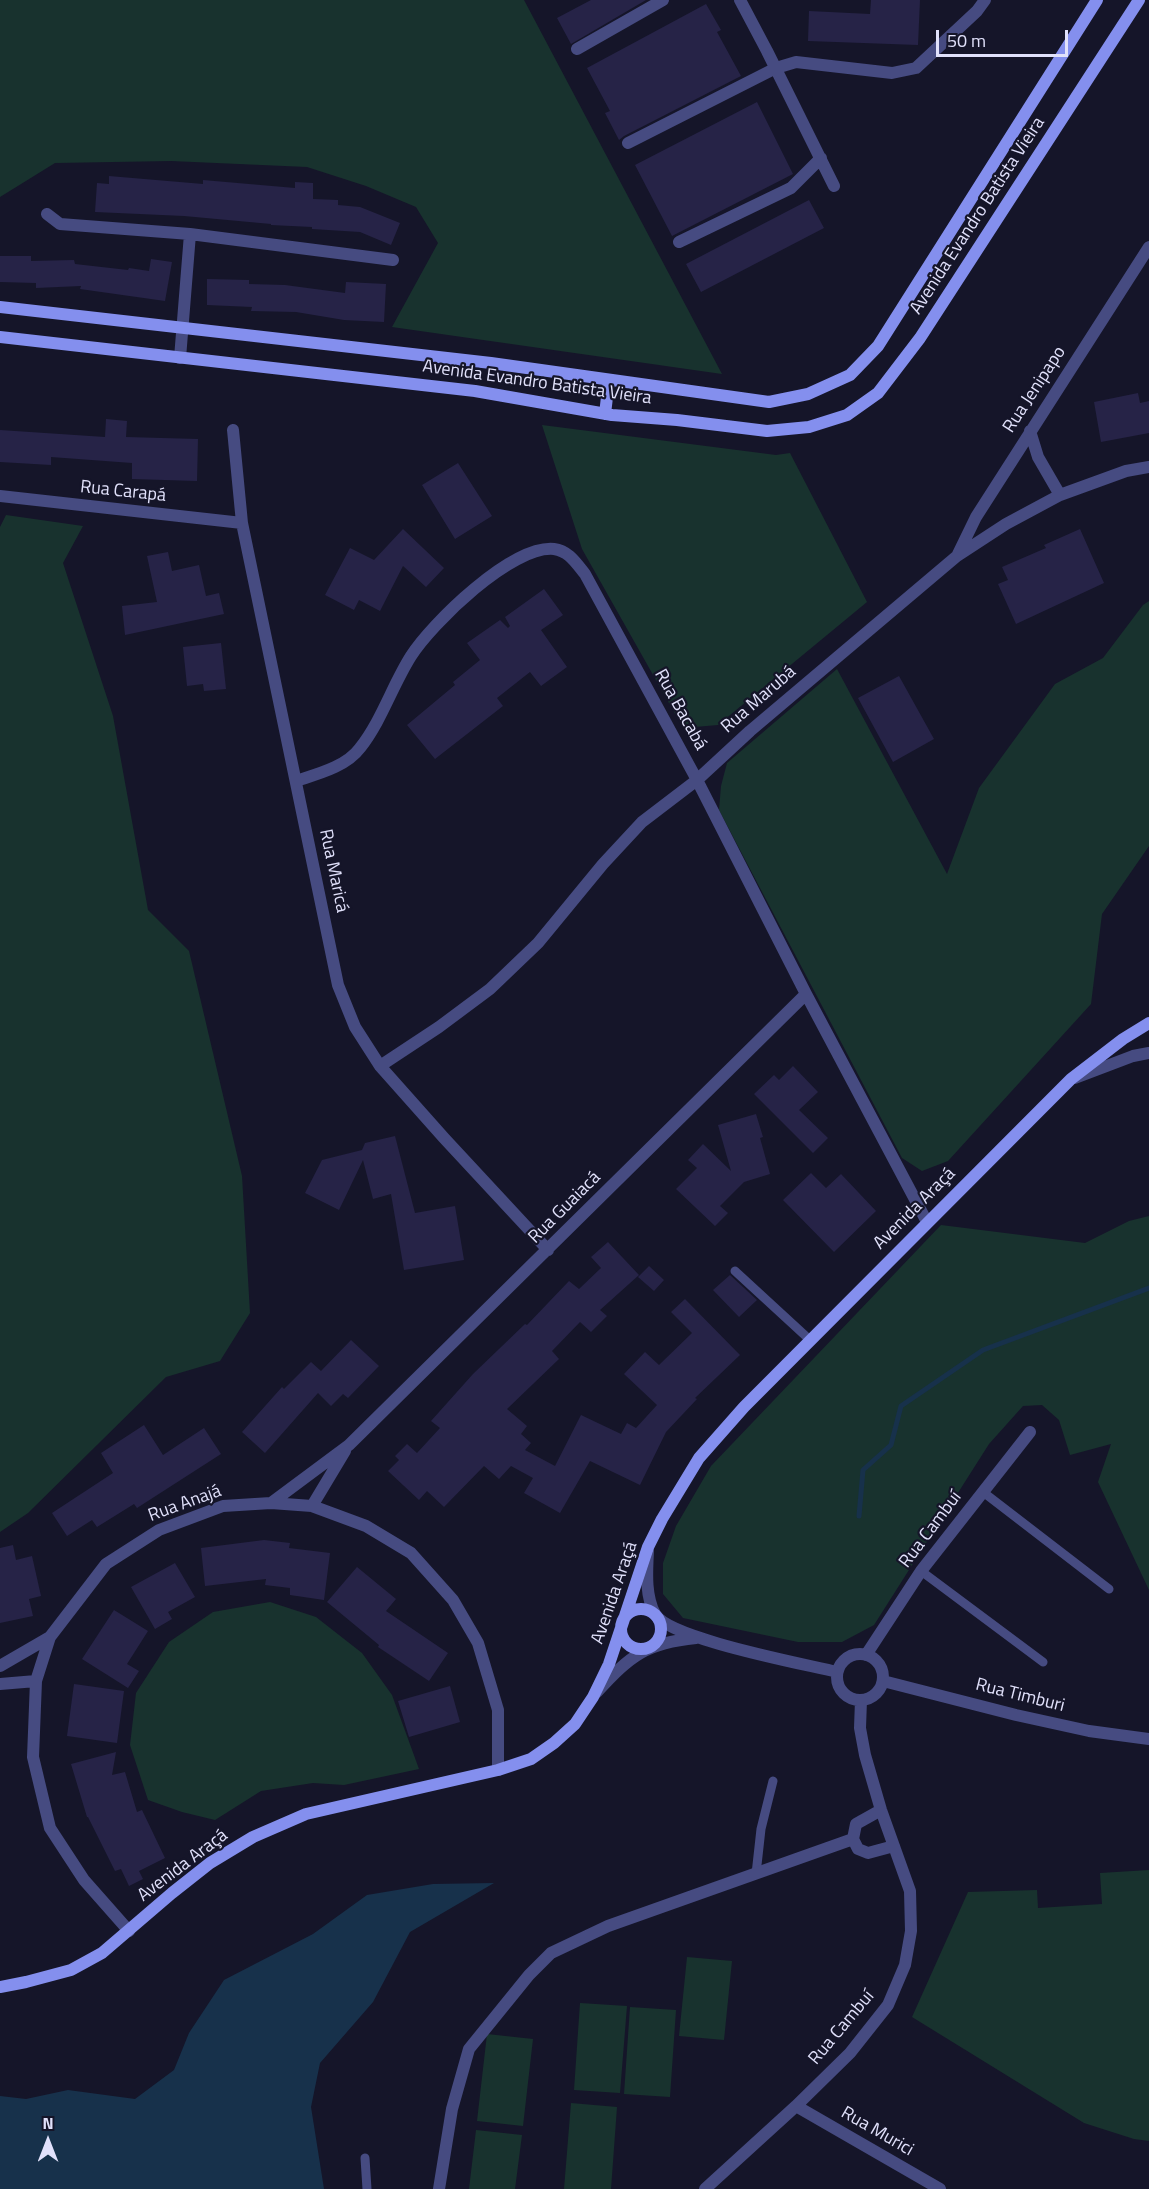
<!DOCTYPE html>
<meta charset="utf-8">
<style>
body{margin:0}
#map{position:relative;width:1149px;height:2189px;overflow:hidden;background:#151529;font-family:"Titillium Web",sans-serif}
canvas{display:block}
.north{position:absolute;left:18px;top:2111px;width:60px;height:60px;-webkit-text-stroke:4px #151529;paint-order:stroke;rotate:0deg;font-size:16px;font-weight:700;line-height:24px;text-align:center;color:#e1e1fb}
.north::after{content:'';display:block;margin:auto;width:21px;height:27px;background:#e1e1fb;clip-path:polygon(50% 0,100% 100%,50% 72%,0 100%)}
.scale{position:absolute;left:936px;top:30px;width:132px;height:27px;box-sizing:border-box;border:3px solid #e1e1fb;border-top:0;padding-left:8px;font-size:18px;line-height:21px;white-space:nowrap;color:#e1e1fb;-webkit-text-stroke:4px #151529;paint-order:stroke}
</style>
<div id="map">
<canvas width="1149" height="2189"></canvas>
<div class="north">N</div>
<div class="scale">50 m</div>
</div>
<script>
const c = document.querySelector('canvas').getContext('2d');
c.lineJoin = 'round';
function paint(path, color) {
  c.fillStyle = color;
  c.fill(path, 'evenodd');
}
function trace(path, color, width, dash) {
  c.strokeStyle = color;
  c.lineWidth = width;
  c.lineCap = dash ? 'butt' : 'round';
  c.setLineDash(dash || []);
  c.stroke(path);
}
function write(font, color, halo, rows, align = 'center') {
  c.font = font + ' "Titillium Web",sans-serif';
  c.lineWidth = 4.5;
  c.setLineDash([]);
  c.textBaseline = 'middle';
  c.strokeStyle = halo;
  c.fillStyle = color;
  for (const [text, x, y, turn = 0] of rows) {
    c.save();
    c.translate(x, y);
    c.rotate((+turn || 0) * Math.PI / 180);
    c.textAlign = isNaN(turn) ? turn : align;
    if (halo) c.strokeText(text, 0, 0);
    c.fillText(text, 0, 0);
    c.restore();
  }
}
paint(new Path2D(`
 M 0,0 L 524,0 L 722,374 L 392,327 L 438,243 L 416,207 L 366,186 L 307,167 L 171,161 L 55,163 L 0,197 Z
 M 542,425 L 776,455 L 790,453 L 867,602 L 718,725 L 683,728 L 582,549 Z
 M 6,515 L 83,526 L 63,563 L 113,716 L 148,910 L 189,951 L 242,1176 L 250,1313 L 220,1361 L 166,1377 L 28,1513 L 0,1532 L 0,527 Z
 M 1149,601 L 1149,846 L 1102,914 L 1091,1004 L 948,1161 L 922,1171 L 902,1158 L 719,810 L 721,786 L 727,763 L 837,669 L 947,874 L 979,788 L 1055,684 L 1103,658 L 1143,605 Z
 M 1149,1216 L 1149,1590 L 1098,1482 L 1111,1444 L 1070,1455 L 1059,1420 L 1042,1405 L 1023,1406 L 989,1444 L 874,1625 L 842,1642 L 798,1642 L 683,1618 L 663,1594 L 663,1563 L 676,1526 L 711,1466 L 941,1225 L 1085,1243 L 1129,1221 Z
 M 270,1602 L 316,1617 L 362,1653 L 392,1695 L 419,1769 L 344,1785 L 313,1783 L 261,1791 L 215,1820 L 182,1812 L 148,1800 L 130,1745 L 136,1693 L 169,1642 L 213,1612 Z
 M 1149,1870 L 1149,2141 L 1134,2139 L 1084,2123 L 912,2017 L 968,1892 L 1037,1890 L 1038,1908 L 1102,1904 L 1100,1873 Z
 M 687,1957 L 732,1961 L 724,2040 L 679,2036 Z
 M 580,2003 L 627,2006 L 620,2093 L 574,2090 Z
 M 630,2007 L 676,2010 L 670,2097 L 624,2094 Z
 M 487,2034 L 533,2039 L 523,2126 L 477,2121 Z
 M 571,2103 L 617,2107 L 611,2189 L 564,2189 Z
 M 476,2130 L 522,2135 L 515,2189 L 469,2189 Z`), '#18322e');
paint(new Path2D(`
 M 494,1883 L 410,1932 L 373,2002 L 320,2063 L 311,2107 L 324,2189 L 0,2189 L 0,2096 L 26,2099 L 68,2090 L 135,2099 L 174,2070 L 189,2033 L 224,1980 L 313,1934 L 367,1895 L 433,1884 Z`), '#17314b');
trace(new Path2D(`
 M 859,1516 L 863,1470 L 891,1445 L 901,1406 L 983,1350 L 1149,1288`), '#17314b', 5);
paint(new Path2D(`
 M 591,0 L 646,0 L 571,44 L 557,18 Z
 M 871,0 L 920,0 L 918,45 L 808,41 L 809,11 L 870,14 Z
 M 706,4 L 721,30 L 717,32 L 741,76 L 624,136 L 619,140 L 605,113 L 610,111 L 587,68 Z
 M 757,102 L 793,174 L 672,236 L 635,165 Z
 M 109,176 L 203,184 L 203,180 L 295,188 L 295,182 L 313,183 L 313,199 L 338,200 L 338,205 L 360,207 L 400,223 L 391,245 L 360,232 L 312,229 L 312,227 L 271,225 L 271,224 L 184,216 L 95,212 L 97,183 L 109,184 Z
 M 809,200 L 824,228 L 701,292 L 686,264 Z
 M 0,256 L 31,256 L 31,261 L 74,260 L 75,264 L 128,270 L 129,268 L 149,271 L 151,259 L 172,262 L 165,301 L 80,289 L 81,286 L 36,288 L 36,283 L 0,282 Z
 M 207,279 L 249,280 L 249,284 L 285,285 L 345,293 L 346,282 L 386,284 L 384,322 L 344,320 L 296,312 L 251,311 L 252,307 L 207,305 Z
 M 1138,393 L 1140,403 L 1149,401 L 1149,433 L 1101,442 L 1094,402 Z
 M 106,419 L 127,421 L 126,437 L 198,439 L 197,481 L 132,479 L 132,463 L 51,457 L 51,465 L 0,462 L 0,430 L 105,437 Z
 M 458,463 L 492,516 L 455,539 L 422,485 Z
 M 403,529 L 444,568 L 426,587 L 403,566 L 380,611 L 359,600 L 354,610 L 325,595 L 350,548 L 374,560 Z
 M 1080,529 L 1104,583 L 1016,624 L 998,584 L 1008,580 L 1002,567 L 1046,548 L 1044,545 Z
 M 168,552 L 172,571 L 199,565 L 206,596 L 219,593 L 224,614 L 125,635 L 122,606 L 157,602 L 147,556 Z
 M 544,589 L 563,615 L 541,630 L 567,667 L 541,686 L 530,672 L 497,698 L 503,706 L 435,759 L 407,725 L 455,685 L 453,682 L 480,660 L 467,643 L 500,620 L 508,628 L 510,626 L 505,617 Z
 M 221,643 L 226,689 L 204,691 L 203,684 L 187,686 L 183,647 Z
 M 899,676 L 934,739 L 893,762 L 858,698 Z
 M 793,1066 L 818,1092 L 799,1110 L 828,1138 L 813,1153 L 754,1094 L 774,1075 L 779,1080 Z
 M 756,1114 L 763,1137 L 760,1138 L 770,1174 L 744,1182 L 720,1206 L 728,1213 L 715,1226 L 676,1189 L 697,1168 L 688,1160 L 703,1144 L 731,1171 L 718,1125 Z
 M 395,1136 L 415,1213 L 455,1206 L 464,1260 L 404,1270 L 391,1194 L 373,1199 L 363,1160 L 339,1210 L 305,1193 L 322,1160 L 362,1150 L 365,1143 Z
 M 811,1173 L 826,1188 L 841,1174 L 876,1211 L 834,1252 L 783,1200 Z
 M 608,1242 L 639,1275 L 600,1310 L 607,1316 L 591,1332 L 580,1322 L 552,1351 L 559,1359 L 507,1409 L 527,1426 L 521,1434 L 531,1443 L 525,1450 L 555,1466 L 581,1415 L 621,1434 L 627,1423 L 636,1428 L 657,1405 L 624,1374 L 645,1352 L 659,1365 L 692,1333 L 671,1312 L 685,1299 L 740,1355 L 695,1398 L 697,1399 L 666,1432 L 640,1485 L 590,1461 L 560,1513 L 524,1493 L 533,1478 L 511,1466 L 499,1479 L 484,1466 L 444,1507 L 427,1491 L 419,1500 L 388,1471 L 399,1460 L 395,1456 L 407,1444 L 417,1453 L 440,1428 L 431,1421 L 473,1374 L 525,1324 L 527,1325 L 569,1281 L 579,1289 L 601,1268 L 591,1257 Z
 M 649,1266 L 664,1280 L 654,1291 L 638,1277 Z
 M 730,1275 L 757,1300 L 739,1317 L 713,1290 Z
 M 351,1340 L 379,1366 L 348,1398 L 343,1394 L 331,1406 L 318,1393 L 265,1453 L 242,1432 L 282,1387 L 284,1389 L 311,1362 L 321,1371 Z
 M 144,1425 L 163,1455 L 204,1428 L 221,1454 L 137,1508 L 134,1504 L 97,1527 L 92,1520 L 67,1536 L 52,1513 L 113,1473 L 101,1453 Z
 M 264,1540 L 290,1543 L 289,1548 L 330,1553 L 324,1600 L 290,1595 L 290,1588 L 265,1585 L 266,1579 L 205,1586 L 201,1548 Z
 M 13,1545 L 16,1560 L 32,1556 L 41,1596 L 29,1599 L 33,1616 L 0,1623 L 0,1548 Z
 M 175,1563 L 195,1597 L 168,1612 L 172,1619 L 155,1629 L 131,1587 Z
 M 357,1567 L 396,1599 L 386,1611 L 448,1653 L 429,1681 L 378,1647 L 379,1645 L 327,1602 Z
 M 114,1610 L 148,1631 L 127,1664 L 139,1671 L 128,1688 L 82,1659 Z
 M 74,1684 L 124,1691 L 117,1743 L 67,1736 Z
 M 450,1686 L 460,1722 L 409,1737 L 398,1701 Z
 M 116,1752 L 112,1775 L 125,1772 L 137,1812 L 142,1810 L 165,1858 L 139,1871 L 143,1879 L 129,1886 L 121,1869 L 115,1871 L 88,1817 L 87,1817 L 71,1764 Z`), '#262347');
trace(new Path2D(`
 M 735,1271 L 810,1340
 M 983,1492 L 1109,1589
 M 921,1571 L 1043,1662
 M 756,1874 L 761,1829 L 773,1781
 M 365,2158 L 367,2189`), '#464b81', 9);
trace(new Path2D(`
 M 740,0 L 767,51 L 834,186
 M 577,49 L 663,0
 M 628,143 L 776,68 L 796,62 L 892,73 L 916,68 L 977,11 L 985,0
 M 47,214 L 60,224 L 190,234 L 393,260
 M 679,242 L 791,188 L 821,158
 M 180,358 L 190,234
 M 233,430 L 242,523 L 338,985 L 355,1027 L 380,1066 L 444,1138 L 548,1250
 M 1030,431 L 1038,457 L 1060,495
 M 0,496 L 242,523
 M 958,554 L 976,517 L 1149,247
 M 296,781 C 317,774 346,767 360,748 C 382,720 392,686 411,656 C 432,623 512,545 554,549 C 569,551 576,563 585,574 L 697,780 L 806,994 L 927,1222
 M 380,1066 L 439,1027 L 490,989 L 538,943 L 603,864 L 642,822 L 697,780 L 750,731 L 957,556 L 1006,524 L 1060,495 L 1126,471 L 1149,467
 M 1075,1078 L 1133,1056 L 1149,1053
 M 271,1503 L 349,1445 L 806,994
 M 312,1506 L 345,1451
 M 648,1551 C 647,1571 645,1596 655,1614 C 669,1639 805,1664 837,1672
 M837 1677a23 23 0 1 1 46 0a23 23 0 1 1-46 0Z
 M 866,1655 L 921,1571 L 1030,1432
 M 0,1666 L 50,1637
 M 883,1681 L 1016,1715 L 1089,1731 L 1149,1739
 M 0,1684 L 36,1681
 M 597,1692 C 631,1655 646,1643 696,1638
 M 881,1810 L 856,1824 L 853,1839 L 858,1849 L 868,1853 L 894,1846
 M 129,1931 L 84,1880 L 50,1828 L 33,1757 L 36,1681 L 50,1637 L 106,1564 L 159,1530 L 223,1506 L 271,1503 L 312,1506 L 366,1526 L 411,1553 L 453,1600 L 478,1643 L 498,1710 L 498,1770
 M 796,2106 L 940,2189
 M 439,2189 L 452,2109 L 469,2049 L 529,1975 L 551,1953 L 608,1926 L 853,1839
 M 705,2189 L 796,2106 L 850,2053 L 888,2005 L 905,1965 L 911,1931 L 910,1891 L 881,1810 L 865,1755 L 860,1728 L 861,1700`), '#464b81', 12);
trace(new Path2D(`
 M 0,307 L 491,363 L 769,402 L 808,394 L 850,375 L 878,346 L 1097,0
 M 0,337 L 475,391 L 612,415 L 677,420 L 767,431 L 809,427 L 847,415 L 878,393 L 920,338 L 1139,0
 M 605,414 L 609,380
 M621 1629a20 20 0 1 1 40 0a20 20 0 1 1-40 0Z
 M 0,1987 L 26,1982 L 71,1970 L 102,1953 L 172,1893 L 210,1863 L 253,1837 L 306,1814 L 498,1770 L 531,1759 L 554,1743 L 575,1724 L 593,1697 L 609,1664 L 648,1547 L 662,1519 L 699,1458 L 744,1407 L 1071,1079 L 1123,1039 L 1149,1023`), '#848fee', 12);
write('18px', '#e1e1fb', '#151529', [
 ["Avenida Evandro Batista Vieira",978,216,-57],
 ["Avenida Evandro Batista Vieira",537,383,8],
 ["Rua Jenipapo",1035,390,-57],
 ["Rua Carapá",123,492,6],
 ["Rua Marubá",759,700,-41],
 ["Rua Bacabá",680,710,61],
 ["Rua Maricá",333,871,78],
 ["Rua Guaiacá",565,1208,-45],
 ["Avenida Araçá",915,1209,-45],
 ["Rua Anajá",185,1504,-20],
 ["Rua Cambuí",931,1530,-53],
 ["Avenida Araçá",615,1593,-71],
 ["Rua Timburi",1020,1696,14],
 ["Avenida Araçá",183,1866,-37],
 ["Rua Cambuí",842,2028,-50],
 ["Rua Murici",877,2132,30]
]);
</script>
